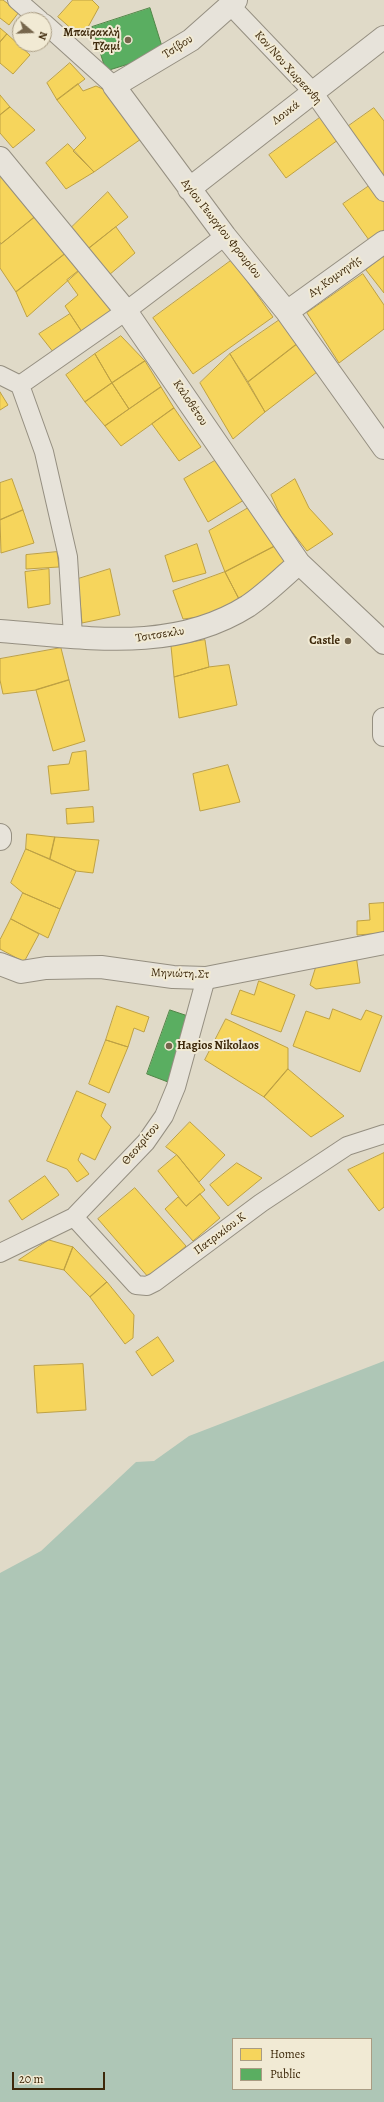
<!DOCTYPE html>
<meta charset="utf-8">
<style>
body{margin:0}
#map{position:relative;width:384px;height:2102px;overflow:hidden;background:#e0dac8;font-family:Alegreya,serif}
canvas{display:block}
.legend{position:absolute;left:232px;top:2038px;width:140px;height:52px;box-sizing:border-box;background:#f1ead4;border:1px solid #a99c83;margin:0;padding:5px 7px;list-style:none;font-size:12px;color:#3d280a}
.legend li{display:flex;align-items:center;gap:8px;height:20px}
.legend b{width:20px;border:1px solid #a99c83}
.north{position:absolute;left:12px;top:12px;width:40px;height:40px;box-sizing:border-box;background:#f1ead4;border:1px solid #a99c83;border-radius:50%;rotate:109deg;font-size:11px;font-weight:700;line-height:16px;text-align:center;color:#3d280a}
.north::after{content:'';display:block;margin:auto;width:14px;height:18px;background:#76664c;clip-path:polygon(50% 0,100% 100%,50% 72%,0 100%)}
.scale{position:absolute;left:12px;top:2072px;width:93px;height:18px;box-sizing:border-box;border:2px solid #3d280a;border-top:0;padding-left:5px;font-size:12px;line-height:14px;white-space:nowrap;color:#3d280a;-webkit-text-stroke:3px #f1ead4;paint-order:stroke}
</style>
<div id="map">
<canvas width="384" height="2102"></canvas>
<ul class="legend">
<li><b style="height:11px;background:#f6d55c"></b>Homes</li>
<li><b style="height:11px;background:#5aae61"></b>Public</li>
</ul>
<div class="north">N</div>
<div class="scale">20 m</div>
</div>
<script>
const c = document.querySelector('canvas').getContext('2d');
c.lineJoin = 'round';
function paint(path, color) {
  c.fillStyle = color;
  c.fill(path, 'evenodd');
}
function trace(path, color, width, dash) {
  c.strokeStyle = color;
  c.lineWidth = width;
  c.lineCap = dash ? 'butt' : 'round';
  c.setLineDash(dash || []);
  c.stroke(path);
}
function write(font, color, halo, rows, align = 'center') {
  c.font = font + ' Alegreya,serif';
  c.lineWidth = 4;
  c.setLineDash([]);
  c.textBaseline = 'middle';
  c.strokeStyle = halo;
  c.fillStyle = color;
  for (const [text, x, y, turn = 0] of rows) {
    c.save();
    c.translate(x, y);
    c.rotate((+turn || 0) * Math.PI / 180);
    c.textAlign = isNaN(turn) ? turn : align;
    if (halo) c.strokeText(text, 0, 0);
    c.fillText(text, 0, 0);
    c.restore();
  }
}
paint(new Path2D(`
 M 384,1361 L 384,2102 L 0,2102 L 0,1573 L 41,1551 L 136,1462 L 154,1461 L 189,1436 ZM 233,2039 L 371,2039 L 371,2089 L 233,2089 Z`), '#aec6b6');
const homes = new Path2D(`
 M 0,0 L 3,0 L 19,12 L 9,25 L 0,18 Z
 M 73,0 L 92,0 L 99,7 L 82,38 L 58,17 Z
 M 0,28 L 7,34 L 0,42 Z
 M 7,34 L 30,55 L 13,74 L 0,63 L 0,42 Z
 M 70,63 L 85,79 L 57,100 L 47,83 Z
 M 78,84 L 83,91 L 96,86 L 107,91 L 141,139 L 94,172 L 73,151 L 86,138 L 57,100 Z
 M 0,95 L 10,107 L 0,115 Z
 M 10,107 L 35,130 L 13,148 L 0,133 L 0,115 Z
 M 374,108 L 384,121 L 384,186 L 343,130 Z
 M 325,114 L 342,137 L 286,178 L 269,155 Z
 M 68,144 L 94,172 L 66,189 L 46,163 Z
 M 0,175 L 36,216 L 1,244 L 0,242 Z
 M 372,184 L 384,201 L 384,230 L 369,240 L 343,204 Z
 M 108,192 L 128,217 L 88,249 L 71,228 Z
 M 36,216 L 66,253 L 16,292 L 0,268 L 0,245 Z
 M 116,227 L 135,253 L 109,275 L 88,249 Z
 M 66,253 L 81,269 L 27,317 L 16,292 Z
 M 384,256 L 384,293 L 366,270 Z
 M 232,260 L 273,317 L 193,374 L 153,318 Z
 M 81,269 L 112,310 L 82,332 L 65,306 L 78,295 L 67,280 Z
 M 363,274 L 384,305 L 384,329 L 339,363 L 307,313 Z
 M 70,314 L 82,332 L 54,353 L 39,334 Z
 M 281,319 L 297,344 L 248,382 L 230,354 Z
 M 121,336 L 145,361 L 112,383 L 95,354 Z
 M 297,344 L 317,372 L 265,412 L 248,382 Z
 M 95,354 L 112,383 L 85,402 L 66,375 Z
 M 230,354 L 265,412 L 233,439 L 200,383 Z
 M 145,361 L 161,387 L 129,409 L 112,383 Z
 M 112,383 L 129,409 L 105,426 L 85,402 Z
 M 161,387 L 174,408 L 121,446 L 105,426 Z
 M 0,392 L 8,405 L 0,410 Z
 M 174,408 L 201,447 L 179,461 L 152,424 Z
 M 218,459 L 244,500 L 208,522 L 184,479 Z
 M 12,479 L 23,510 L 0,520 L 0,483 Z
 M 295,479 L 309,508 L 333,534 L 307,551 L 282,519 L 271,495 Z
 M 250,507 L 277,545 L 225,572 L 209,531 Z
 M 23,510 L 34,543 L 1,553 L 0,520 Z
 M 197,544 L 206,573 L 173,582 L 165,556 Z
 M 277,545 L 288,563 L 240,601 L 225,572 Z
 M 57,552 L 59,567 L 26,569 L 26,555 Z
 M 49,569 L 50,604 L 28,608 L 25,572 Z
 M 110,569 L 120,615 L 82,623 L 78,579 Z
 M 225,572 L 240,601 L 208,616 L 183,619 L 173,591 Z
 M 205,640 L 209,667 L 174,677 L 171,646 Z
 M 61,648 L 69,680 L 36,690 L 3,694 L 0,680 L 0,659 Z
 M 229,665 L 237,705 L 179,718 L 174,677 L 209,667 Z
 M 69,680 L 85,741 L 53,751 L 36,690 Z
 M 86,751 L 89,790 L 51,794 L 48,766 L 69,764 L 72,753 Z
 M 228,765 L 240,802 L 200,811 L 193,774 Z
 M 93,807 L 94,822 L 67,824 L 66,809 Z
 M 27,834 L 55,837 L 50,859 L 26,849 Z
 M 55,837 L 99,840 L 93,873 L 76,871 L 50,859 Z
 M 26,849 L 76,871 L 60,909 L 23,893 L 11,883 Z
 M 23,893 L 60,909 L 48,938 L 11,919 Z
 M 384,903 L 384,933 L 357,935 L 357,921 L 370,920 L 369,904 Z
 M 11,919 L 39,934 L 24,962 L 0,949 L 0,940 Z
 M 356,955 L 360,983 L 316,989 L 310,985 L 317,963 Z
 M 259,981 L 295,995 L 281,1032 L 231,1014 L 240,990 L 254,995 Z
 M 117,1006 L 149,1017 L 144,1032 L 134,1028 L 128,1047 L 106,1040 Z
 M 333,1009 L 361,1020 L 366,1010 L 382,1016 L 360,1072 L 293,1046 L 306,1011 L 329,1019 Z
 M 226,1019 L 288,1048 L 288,1069 L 264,1097 L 205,1060 Z
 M 106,1040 L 128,1047 L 109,1093 L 89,1084 Z
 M 288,1069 L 344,1116 L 311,1137 L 264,1097 Z
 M 77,1091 L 106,1104 L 101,1116 L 111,1127 L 95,1160 L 81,1153 L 78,1160 L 89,1174 L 77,1182 L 67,1169 L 47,1161 Z
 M 190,1122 L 225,1155 L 199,1182 L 177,1155 L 166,1147 Z
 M 384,1153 L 384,1207 L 379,1211 L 348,1170 Z
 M 177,1155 L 205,1190 L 186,1206 L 158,1171 Z
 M 237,1163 L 262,1178 L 228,1206 L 210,1185 Z
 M 45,1176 L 59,1195 L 22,1220 L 9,1201 Z
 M 135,1188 L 186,1246 L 149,1278 L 98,1219 Z
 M 200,1194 L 220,1218 L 193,1241 L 165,1209 L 178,1197 L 186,1206 Z
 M 49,1240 L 73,1247 L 64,1270 L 19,1260 Z
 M 73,1247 L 107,1282 L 90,1297 L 64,1270 Z
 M 107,1282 L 134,1315 L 133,1338 L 125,1344 L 90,1297 Z
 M 158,1337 L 174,1361 L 152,1376 L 136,1352 Z
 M 83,1364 L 86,1410 L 37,1413 L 34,1366 Z`);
paint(homes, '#f6d55c');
trace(homes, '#bea143', 1);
const public = new Path2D(`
 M 150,8 L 164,53 L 106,71 L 92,27 Z
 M 170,1010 L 191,1017 L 168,1082 L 147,1074 Z`);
paint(public, '#5aae61');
trace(public, '#518647', 1);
const service = new Path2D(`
 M 17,0 L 40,20
 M 230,5 L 313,92 L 384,192
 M 44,23 L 114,86
 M 0,375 L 20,385 L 126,311 L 225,236
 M 20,385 L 44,452 L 68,557 L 73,636
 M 74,1217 L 136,1285 L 147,1286 L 155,1282 L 261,1203 L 347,1146 L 384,1134
 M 0,1253 L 74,1217 L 146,1142 L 164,1116 L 176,1087 L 206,978`);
const minor = new Path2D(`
 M 236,0 L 191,40 L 114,86 L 225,236 L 287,312 L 384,448
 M 0,158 L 126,311 L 299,563 L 384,643
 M 189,189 L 384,37
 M 287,312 L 384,242
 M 0,631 C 84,637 172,654 248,606 C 266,594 283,577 299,563
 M 384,719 L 384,735
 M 0,835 L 0,839
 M 0,964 L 21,972 L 46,968 L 101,967 L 173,977 L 206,978 L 384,943`);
trace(service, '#958f81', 20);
trace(minor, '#958f81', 24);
trace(service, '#e7e3da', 18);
trace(minor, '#e7e3da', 22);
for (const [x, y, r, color] of [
 [128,40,4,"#76664c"],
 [348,641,4,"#76664c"],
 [169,1046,4,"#76664c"]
]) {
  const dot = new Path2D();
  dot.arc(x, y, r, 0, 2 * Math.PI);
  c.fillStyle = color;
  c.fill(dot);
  trace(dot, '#f1ead4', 1.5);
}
write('bold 12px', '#3d280a', '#f1ead4', [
 ["Μπαϊρακλή",120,33],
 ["Τζαμί",120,47],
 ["Castle",340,641],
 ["Hagios Nikolaos",177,1046,"left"]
], 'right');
write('12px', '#3d280a', '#f1ead4', [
 ["Τσίβου",178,47,-33],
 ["Κον/Νου Χωρεανθη",288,68,48],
 ["Λουκά",286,113,-38],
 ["Αγίου Γεωργίου Φρουρίου",221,229,52],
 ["Αγ.Κομνηνής",335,277,-36],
 ["Καλοθέτου",190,403,56],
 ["Τσιτσεκλυ",160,635,-9],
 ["Μηνιώτη.Στ",180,974,2],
 ["Θεοκρίτου",141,1144,-50],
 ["Πατρικίου.Κ",220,1234,-37]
]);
</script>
